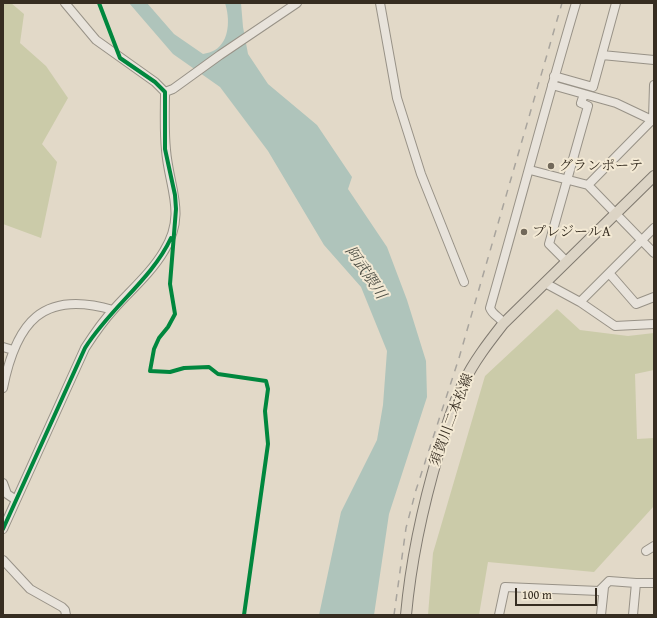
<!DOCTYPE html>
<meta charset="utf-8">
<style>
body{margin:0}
#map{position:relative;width:657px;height:618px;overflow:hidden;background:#e2d9c8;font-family:"Gentium Book Plus",serif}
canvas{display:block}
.frame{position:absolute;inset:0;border:4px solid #362d21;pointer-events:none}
.scale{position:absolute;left:515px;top:588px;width:82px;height:18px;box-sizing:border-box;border:2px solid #362d21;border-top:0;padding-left:5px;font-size:12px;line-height:14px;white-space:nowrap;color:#362d21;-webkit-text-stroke:3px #f3e9d4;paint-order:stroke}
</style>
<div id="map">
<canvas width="657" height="618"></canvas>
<div class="frame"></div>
<div class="scale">100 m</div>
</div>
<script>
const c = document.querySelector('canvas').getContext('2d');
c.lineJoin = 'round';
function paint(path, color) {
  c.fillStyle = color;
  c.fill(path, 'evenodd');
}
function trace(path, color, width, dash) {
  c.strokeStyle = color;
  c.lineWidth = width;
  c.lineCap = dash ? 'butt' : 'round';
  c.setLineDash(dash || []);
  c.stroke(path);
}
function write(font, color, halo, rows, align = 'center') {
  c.font = font + ' "Gentium Book Plus","Noto Serif JP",serif';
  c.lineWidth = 4;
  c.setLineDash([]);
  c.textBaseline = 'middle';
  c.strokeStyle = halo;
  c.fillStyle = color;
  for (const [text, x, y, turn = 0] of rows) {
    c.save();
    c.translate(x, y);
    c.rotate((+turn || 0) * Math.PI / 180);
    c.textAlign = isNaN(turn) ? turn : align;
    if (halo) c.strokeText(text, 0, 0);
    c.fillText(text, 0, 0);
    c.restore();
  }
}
paint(new Path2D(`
 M 3,3 L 11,3 L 24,14 L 20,43 L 46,66 L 68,98 L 42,144 L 57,162 L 41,238 L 3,224 Z
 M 557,309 L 580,330 L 628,336 L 654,333 L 654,370 L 635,374 L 637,439 L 654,438 L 654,506 L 594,572 L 488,562 L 479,615 L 428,615 L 433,553 L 485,376 Z`), '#cbcba9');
paint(new Path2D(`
 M 129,3 L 147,3 L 174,34 L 203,54 C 207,53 212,52 215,50 C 230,41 230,18 225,3 L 241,3 L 243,27 L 248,54 L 268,84 L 317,125 L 352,177 L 348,189 L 387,247 L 407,300 L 426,361 L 427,397 L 389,514 L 374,615 L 319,615 L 341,512 L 377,440 L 383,405 L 387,351 L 361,287 L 324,245 L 268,151 L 220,87 L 173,54 Z`), '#afc4bb');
const minor = new Path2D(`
 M 380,3 L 397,98 L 421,174 L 464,282
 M 602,55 L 654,60
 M 554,76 L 593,87 L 616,3
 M 552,85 L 616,103 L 654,121
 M 165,92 L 173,89 L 220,55 L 297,3
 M 530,170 L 588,185 L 653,119 L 654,85
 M 588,185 L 654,253
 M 566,261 L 549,244 L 588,106 L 581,103 L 584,94
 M 609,273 L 636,304 L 654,297
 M 545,283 L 580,302 L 615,326 L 654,324
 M 580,302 L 654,228
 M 503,324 C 501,317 493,316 490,308 C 519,207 546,104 576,3
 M 3,347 L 13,350
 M 3,388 C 16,323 42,289 113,310
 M 3,483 L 7,494 L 16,500
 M 3,529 L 85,348 C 94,334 103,321 114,309 C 131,290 151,273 164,251 C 187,214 169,188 166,150 C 164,131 165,111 165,92 L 155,82 L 96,40 L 65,3
 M 646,551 L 654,546
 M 3,560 L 30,589 L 62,607 L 65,610 L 66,615
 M 499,615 L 505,587 L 599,591 L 609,581 L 636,583 L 654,583
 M 601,615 L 604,587
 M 633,615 L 636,583`);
const major = new Path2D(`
 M 406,615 C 411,559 423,505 439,451 C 446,428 453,403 464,382 C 474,361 489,342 503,324 L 654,176`);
trace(minor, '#989287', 10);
trace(major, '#807a70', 12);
trace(minor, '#e8e3db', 8);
trace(major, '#dcd4c5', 10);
trace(new Path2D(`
 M 394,615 L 406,528 L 416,490 L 459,358 L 562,3`), '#a8a49d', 1.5, [7, 7]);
trace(new Path2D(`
 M 99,3 L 120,58 L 155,82 L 165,92 L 165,149 L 175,195 L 176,209 L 170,284 L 175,314 L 168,327 L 159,338 L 154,349 L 150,371 L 170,372 L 184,368 L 209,367 L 218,374 L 266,381 L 268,389 L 265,411 L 268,444 L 244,615
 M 3,529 L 85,348 C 110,308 152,279 171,238`), '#00873e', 4);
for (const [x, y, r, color] of [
 [551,166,4,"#72695b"],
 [524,232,4,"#72695b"]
]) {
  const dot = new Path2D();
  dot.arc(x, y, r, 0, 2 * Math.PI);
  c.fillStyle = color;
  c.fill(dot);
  trace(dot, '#f3e9d4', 1.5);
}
write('14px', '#362d21', '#f3e9d4', [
 ["グランポーテ",559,166],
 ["プレジールA",532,232]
], 'left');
write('14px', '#362d21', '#f3e9d4', [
 ["須賀川二本松線",452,420,-69]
]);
write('italic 15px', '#4f5046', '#f3e9d4', [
 ["阿武隈川",365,273,56]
]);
</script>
